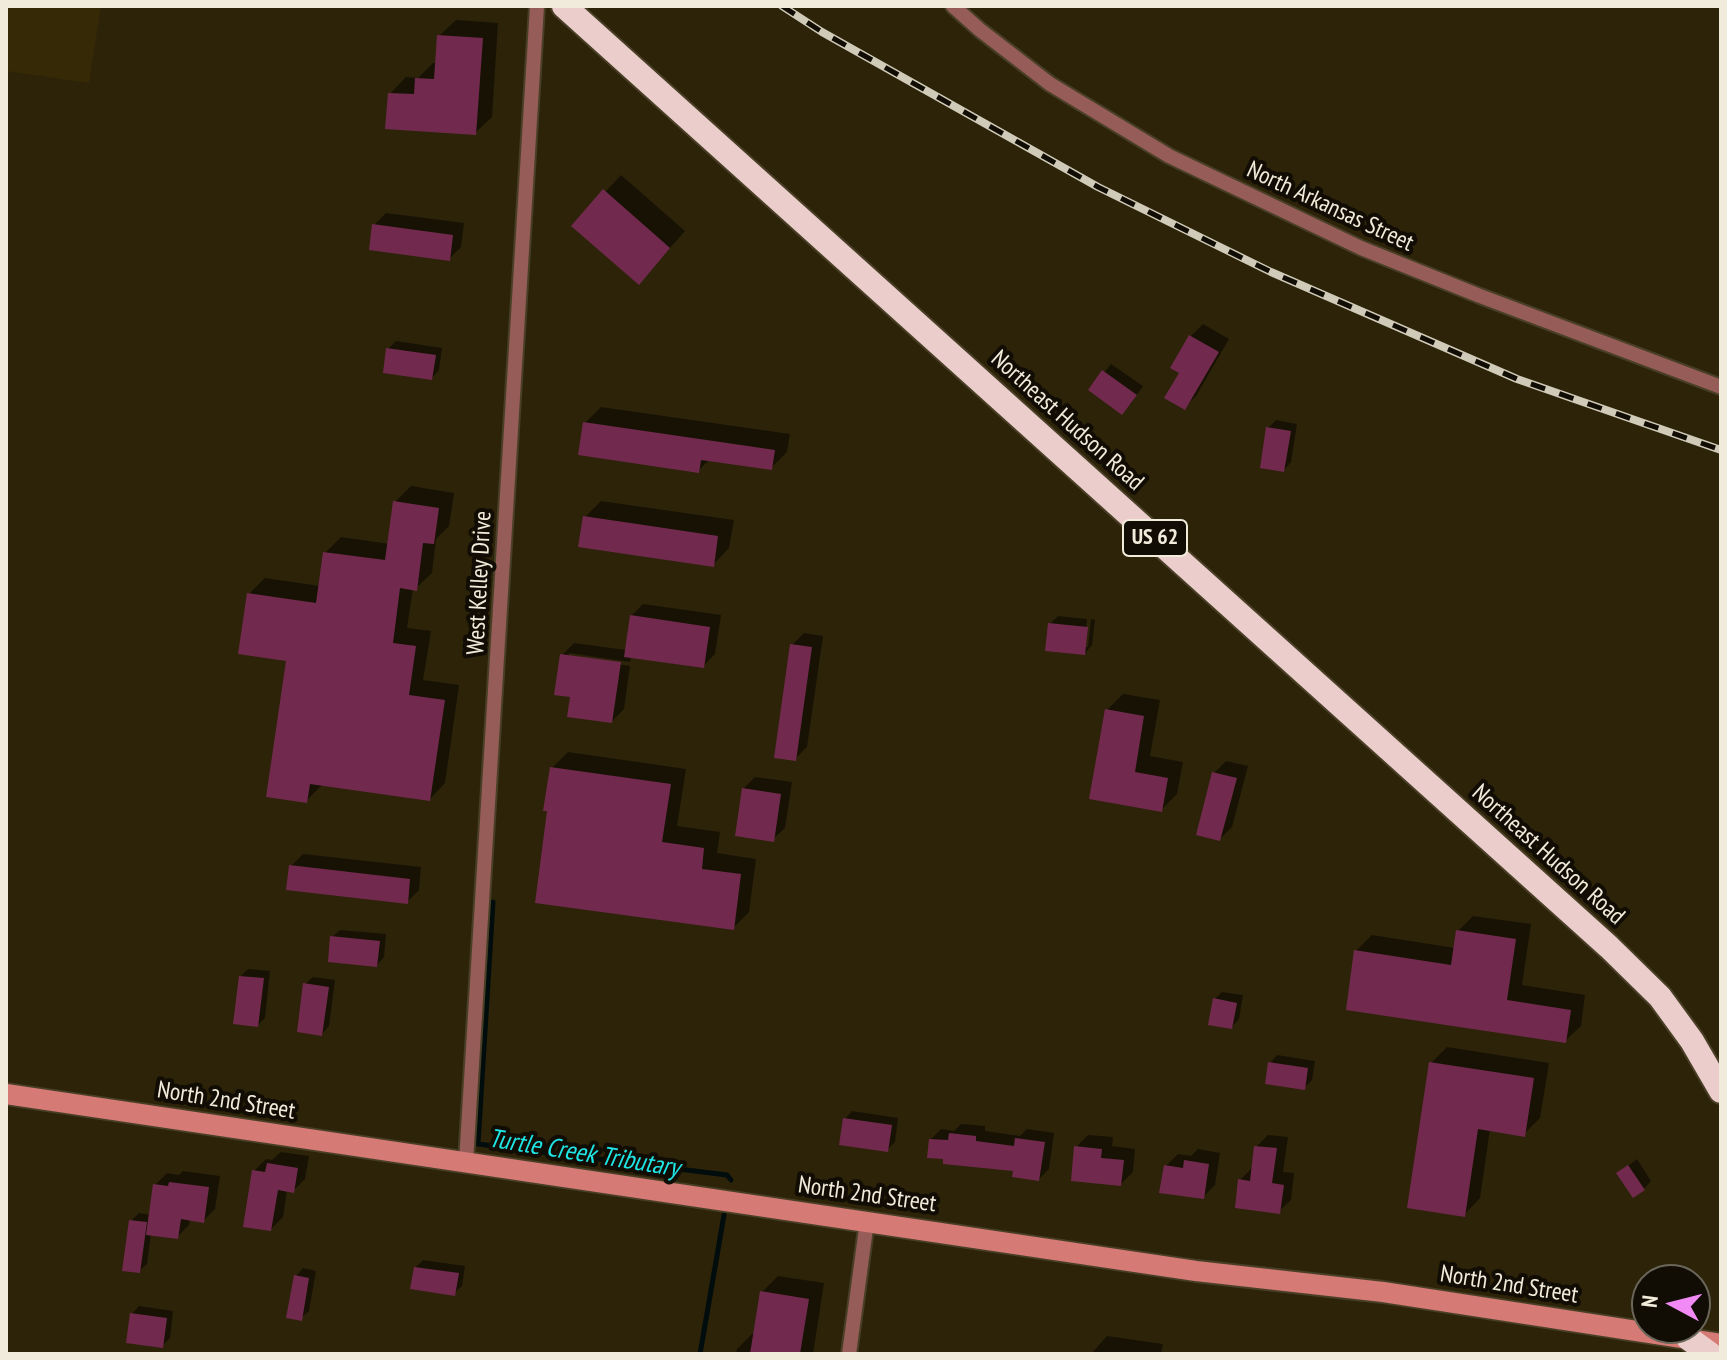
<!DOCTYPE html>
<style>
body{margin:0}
#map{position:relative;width:1727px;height:1360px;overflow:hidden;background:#2d2309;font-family:"PT Sans Narrow",sans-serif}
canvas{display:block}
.frame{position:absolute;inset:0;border:8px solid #f1ebdb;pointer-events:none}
.north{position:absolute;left:1631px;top:1264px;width:80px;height:80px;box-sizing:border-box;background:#110d04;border:2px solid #6b665a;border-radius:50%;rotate:277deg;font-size:22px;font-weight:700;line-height:32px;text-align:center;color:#f1ebdb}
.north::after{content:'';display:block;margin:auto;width:28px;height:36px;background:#f18af4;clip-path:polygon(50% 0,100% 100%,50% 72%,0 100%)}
</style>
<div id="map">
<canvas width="1727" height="1360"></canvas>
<div class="frame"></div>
<div class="north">N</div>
</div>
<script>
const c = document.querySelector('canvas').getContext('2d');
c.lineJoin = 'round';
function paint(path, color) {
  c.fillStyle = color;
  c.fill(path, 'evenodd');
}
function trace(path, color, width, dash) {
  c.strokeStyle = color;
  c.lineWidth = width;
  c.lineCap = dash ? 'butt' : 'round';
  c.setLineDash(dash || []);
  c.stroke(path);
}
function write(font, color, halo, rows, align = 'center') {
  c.font = font + ' "PT Sans Narrow",sans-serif';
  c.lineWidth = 8;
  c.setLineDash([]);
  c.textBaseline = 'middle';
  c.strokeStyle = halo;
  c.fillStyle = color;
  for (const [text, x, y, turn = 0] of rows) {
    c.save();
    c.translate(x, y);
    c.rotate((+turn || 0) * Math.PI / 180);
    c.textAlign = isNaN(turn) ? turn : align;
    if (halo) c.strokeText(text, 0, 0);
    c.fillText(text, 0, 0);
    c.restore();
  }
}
paint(new Path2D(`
 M 6,6 L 101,6 L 89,83 L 6,71 Z`), '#352906');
paint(new Path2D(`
 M 456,20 L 498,23 L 492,117 L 475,133 L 390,94 L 406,77 L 418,78 L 433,63 L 438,63 L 439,36 Z
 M 621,175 L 685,231 L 654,266 L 574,226 Z
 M 386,213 L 464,223 L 461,247 L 449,259 L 374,225 Z
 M 1203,324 L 1229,339 L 1196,396 L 1184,408 L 1181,372 L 1173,367 L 1191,336 Z
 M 396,341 L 442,348 L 439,370 L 432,378 L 388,349 Z
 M 1111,364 L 1143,386 L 1130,405 L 1091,389 Z
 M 601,407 L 790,434 L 787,452 L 771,468 L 710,459 L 698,471 L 585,423 Z
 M 1276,420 L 1297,424 L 1291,462 L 1284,470 L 1268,428 Z
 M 411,486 L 454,493 L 449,526 L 436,539 L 432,573 L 416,588 L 413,588 L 407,628 L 431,631 L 423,680 L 459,685 L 445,783 L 430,799 L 322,785 L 306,801 L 288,659 L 249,594 L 265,578 L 320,586 L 325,553 L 341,537 L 390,544 L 395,502 Z
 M 601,501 L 734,520 L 729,548 L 713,565 L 585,517 Z
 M 643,604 L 721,615 L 715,654 L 703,666 L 631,656 L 630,662 L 569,653 L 569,657 L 630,666 L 624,709 L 612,721 L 572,695 L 562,655 L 574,643 L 626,650 L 631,616 Z
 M 1058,616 L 1087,619 L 1084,647 L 1088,647 L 1091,619 L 1095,620 L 1092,645 L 1085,653 L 1050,624 Z
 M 804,633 L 823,636 L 807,747 L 795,759 L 792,645 Z
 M 1123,694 L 1160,700 L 1150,756 L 1183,762 L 1177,794 L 1161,810 L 1092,798 L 1107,710 Z
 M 568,752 L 686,769 L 677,826 L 720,832 L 717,853 L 756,859 L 749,912 L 733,928 L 550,810 L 552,768 Z
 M 1226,761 L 1248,766 L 1232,827 L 1220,839 L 1214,773 Z
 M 755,777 L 792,782 L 785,828 L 773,839 L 743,789 Z
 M 303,854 L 421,867 L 419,890 L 407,902 L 291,866 Z
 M 1473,916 L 1531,924 L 1522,985 L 1585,995 L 1581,1026 L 1565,1041 L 1356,951 L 1372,935 L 1455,948 L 1458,931 Z
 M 340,930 L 386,934 L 384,957 L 377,965 L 332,937 Z
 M 248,969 L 270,971 L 265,1018 L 258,1025 L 241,976 Z
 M 313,977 L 335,980 L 329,1026 L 322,1034 L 305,984 Z
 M 1222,992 L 1243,995 L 1239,1019 L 1232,1027 L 1215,999 Z
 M 1447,1047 L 1549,1063 L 1540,1118 L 1524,1134 L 1490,1129 L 1480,1198 L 1464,1215 L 1431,1063 Z
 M 1277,1055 L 1315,1061 L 1312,1080 L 1304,1088 L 1270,1063 Z
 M 852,1111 L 898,1118 L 895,1142 L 887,1150 L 845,1119 Z
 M 961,1124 L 985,1126 L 985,1131 L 1020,1136 L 1027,1129 L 1054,1133 L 1049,1169 L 1039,1179 L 931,1139 L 941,1129 L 954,1131 Z
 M 1088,1135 L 1113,1137 L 1112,1146 L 1135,1149 L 1133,1172 L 1121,1184 L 1076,1147 Z
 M 1268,1135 L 1288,1137 L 1283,1172 L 1294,1173 L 1291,1200 L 1279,1211 L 1240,1180 L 1252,1168 L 1256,1147 Z
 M 1198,1149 L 1220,1153 L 1215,1185 L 1203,1197 L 1166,1166 L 1178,1154 L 1191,1156 Z
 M 281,1152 L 309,1156 L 305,1179 L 293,1191 L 287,1190 L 283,1217 L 271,1229 L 254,1171 L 266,1159 L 272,1160 Z
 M 1637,1159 L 1651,1181 L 1644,1189 L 1619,1173 Z
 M 183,1171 L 220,1176 L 215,1209 L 203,1221 L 190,1219 L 189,1225 L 177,1237 L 151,1233 L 147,1264 L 139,1271 L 131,1221 L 139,1213 L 151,1215 L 155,1185 L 167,1173 L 179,1175 Z
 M 423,1260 L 465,1266 L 462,1286 L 454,1293 L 416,1267 Z
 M 303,1268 L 316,1271 L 309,1311 L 301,1318 L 296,1276 Z
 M 778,1276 L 824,1283 L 813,1354 L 736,1354 L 737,1349 L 753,1333 L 756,1333 L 762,1292 Z
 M 139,1306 L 173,1311 L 170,1338 L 162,1346 L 132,1314 Z
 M 1107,1336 L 1163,1344 L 1161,1354 L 1091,1354 Z`), '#0007');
trace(new Path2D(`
 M 493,902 L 478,1144 L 727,1175 L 731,1180
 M 700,1354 L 724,1215`), '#010d0d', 5);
paint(new Path2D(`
 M 437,35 L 483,38 L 476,135 L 385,129 L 388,93 L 414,94 L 415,78 L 434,79 Z
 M 603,189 L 670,248 L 639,285 L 571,226 Z
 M 372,224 L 453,235 L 450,261 L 369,250 Z
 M 1189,335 L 1219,352 L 1185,410 L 1164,398 L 1179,373 L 1170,368 Z
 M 386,348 L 436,355 L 432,380 L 383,373 Z
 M 1102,370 L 1137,395 L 1122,415 L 1088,390 Z
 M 583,422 L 775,450 L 772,470 L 701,460 L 699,473 L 578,455 Z
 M 1266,427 L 1291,431 L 1284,472 L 1260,468 Z
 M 393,501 L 439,508 L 434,544 L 423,543 L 417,591 L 400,588 L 393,643 L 416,646 L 409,695 L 445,700 L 430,801 L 310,784 L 307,803 L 266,797 L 286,661 L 238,654 L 247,593 L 316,603 L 323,552 L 385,560 Z
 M 583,516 L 718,536 L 714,567 L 578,547 Z
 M 630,615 L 710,627 L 704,668 L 624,657 Z
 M 1048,623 L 1088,627 L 1085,655 L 1045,651 Z
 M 790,644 L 812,647 L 796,761 L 774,758 Z
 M 560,654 L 621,662 L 612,723 L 567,717 L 570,697 L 554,695 Z
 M 1105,709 L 1144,716 L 1135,772 L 1168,778 L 1162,812 L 1089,799 Z
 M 550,767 L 671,784 L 662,842 L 704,848 L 702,869 L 741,874 L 734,930 L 535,903 L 547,811 L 543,811 Z
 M 1212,772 L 1237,778 L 1220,841 L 1196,835 Z
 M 742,788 L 781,794 L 774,842 L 735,836 Z
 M 289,865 L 410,879 L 408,904 L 286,890 Z
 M 1456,930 L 1516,939 L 1507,1000 L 1571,1010 L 1566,1043 L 1346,1010 L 1354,950 L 1451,965 Z
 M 330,936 L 380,941 L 377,967 L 328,962 Z
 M 239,976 L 264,978 L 258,1027 L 233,1024 Z
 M 303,983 L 329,987 L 322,1036 L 297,1032 Z
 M 1213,998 L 1237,1003 L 1232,1029 L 1208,1025 Z
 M 1268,1062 L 1308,1068 L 1305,1090 L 1265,1084 Z
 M 1429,1062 L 1534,1078 L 1525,1137 L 1478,1129 L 1465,1217 L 1407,1208 Z
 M 843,1118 L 892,1125 L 888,1152 L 839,1145 Z
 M 949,1133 L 976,1136 L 976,1141 L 1014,1146 L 1015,1138 L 1045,1142 L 1039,1181 L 1012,1177 L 1013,1171 L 943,1164 L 943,1159 L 927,1158 L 929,1139 L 948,1140 Z
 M 1074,1146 L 1102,1149 L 1101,1158 L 1124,1160 L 1121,1186 L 1071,1181 Z
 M 1254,1146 L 1277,1148 L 1272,1183 L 1284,1185 L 1280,1214 L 1235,1208 L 1238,1179 L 1250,1181 Z
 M 1184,1160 L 1209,1164 L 1204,1199 L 1159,1193 L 1164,1165 L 1183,1168 Z
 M 267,1163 L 298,1168 L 294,1193 L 278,1190 L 271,1231 L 243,1227 L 252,1170 L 265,1172 Z
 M 1628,1165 L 1645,1190 L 1633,1198 L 1616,1173 Z
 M 169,1182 L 209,1187 L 204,1223 L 181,1219 L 178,1239 L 146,1235 L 153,1184 L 168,1186 Z
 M 129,1220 L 147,1222 L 140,1273 L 122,1271 Z
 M 414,1267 L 459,1273 L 455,1296 L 410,1289 Z
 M 294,1275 L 309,1278 L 302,1321 L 286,1318 Z
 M 760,1291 L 809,1299 L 800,1354 L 750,1354 Z
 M 130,1313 L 167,1318 L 163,1348 L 126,1343 Z`), '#712a4e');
const street = new Path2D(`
 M 953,6 L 980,30 L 1050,84 L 1169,156 L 1361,248 L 1480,296 L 1721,387
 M 466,1162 L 537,6
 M 849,1354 L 867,1221`);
const secondary = new Path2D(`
 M 6,1094 L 1196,1271 L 1383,1292 L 1721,1344`);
const highway = new Path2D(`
 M 564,6 L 1609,947 L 1660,997 L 1692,1041 L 1721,1091
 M 1688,1338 L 1710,1354`);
trace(street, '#483f26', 18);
trace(secondary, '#483f26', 24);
trace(highway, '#483f26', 28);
trace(street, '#955c58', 14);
trace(secondary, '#d57a75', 20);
trace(highway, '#ebcdcb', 24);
const rail = new Path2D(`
 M 782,6 L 822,32 L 1098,187 L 1271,272 L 1517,379 L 1721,450`);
trace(rail, '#d0cab8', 8);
trace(rail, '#110d04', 5, [15]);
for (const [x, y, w] of [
 [1155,538,64]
]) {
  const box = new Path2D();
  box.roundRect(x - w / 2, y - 18, w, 36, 6);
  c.fillStyle = '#110d04';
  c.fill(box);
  trace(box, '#f1ebdb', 2);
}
write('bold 22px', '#f1ebdb', null, [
 ["US 62",1155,538]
]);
write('24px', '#f1ebdb', '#110d04', [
 ["North Arkansas Street",1330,207,25],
 ["Northeast Hudson Road",1067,421,42],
 ["West Kelley Drive",480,583,-87],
 ["Northeast Hudson Road",1548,855,42],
 ["North 2nd Street",226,1101,9],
 ["North 2nd Street",867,1195,8],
 ["North 2nd Street",1509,1285,9]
]);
write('italic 26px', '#1fe5e6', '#110d04', [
 ["Turtle Creek Tributary",584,1154,9]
]);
</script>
